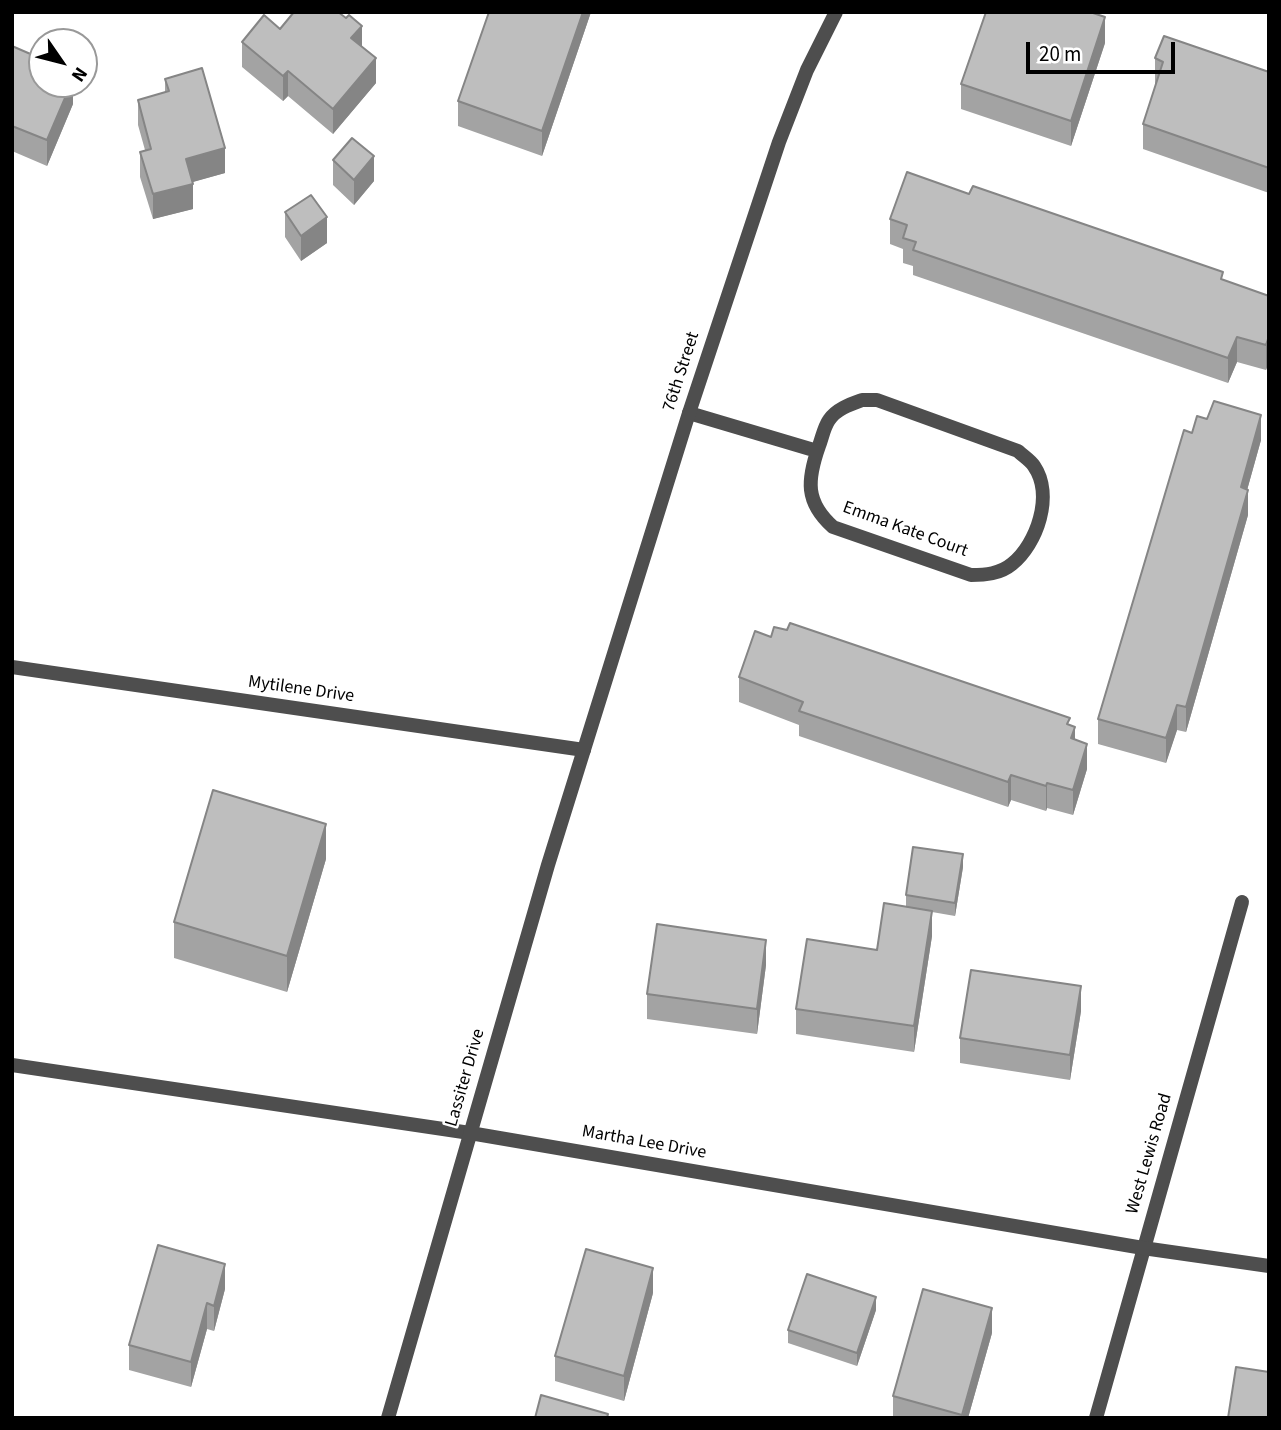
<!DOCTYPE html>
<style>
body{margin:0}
#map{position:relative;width:1281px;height:1430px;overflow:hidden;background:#fff;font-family:"Source Sans 3",sans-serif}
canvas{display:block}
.frame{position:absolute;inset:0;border:14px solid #000;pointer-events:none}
.north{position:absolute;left:28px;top:28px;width:70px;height:70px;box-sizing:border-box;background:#fff;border:2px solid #999;border-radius:50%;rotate:125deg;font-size:19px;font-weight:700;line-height:28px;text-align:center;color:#000}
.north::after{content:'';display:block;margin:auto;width:24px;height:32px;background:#000;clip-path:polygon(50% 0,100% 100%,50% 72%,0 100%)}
.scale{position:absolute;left:1026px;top:42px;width:149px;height:32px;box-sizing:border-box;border:4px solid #000;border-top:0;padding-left:9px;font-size:21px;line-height:24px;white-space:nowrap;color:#000;-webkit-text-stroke:5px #fff;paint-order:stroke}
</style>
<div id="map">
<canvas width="1281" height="1430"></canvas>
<div class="frame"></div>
<div class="north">N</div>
<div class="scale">20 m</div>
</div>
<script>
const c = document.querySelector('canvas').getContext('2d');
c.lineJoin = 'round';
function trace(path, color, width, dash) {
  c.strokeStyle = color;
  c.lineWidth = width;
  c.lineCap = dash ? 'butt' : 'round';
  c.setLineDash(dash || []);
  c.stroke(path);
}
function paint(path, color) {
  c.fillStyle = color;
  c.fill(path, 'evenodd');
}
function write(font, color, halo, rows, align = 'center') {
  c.font = font + ' "Source Sans 3",sans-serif';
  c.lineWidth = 5;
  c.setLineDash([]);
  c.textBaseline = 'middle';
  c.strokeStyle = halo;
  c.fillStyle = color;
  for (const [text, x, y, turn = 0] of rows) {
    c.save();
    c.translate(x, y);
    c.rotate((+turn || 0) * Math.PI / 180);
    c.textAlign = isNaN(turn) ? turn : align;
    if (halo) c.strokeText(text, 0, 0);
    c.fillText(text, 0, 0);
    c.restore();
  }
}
trace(new Path2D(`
 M 862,400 L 877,400 L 1018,451 C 1023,456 1030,460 1034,466 C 1054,495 1037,544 1012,564 C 1000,574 985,575 971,575 L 833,527 C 805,502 807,480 819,446 C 822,438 824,427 829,420 C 836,409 851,404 862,400 Z
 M 689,413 L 817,451
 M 12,667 L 584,750
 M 12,1065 L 470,1133
 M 1096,1418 L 1242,902`), '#4e4e4e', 14);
trace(new Path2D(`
 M 470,1133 L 1143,1248 L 1269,1266
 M 388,1418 L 548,865 L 689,413 L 779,142 L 807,70 L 836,12`), '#4e4e4e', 14);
paint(new Path2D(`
 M 489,12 L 591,12 L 542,156 L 458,126 L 458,101 Z
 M 280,29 L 362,47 L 376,83 L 333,134 L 288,96 L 283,101 L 242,67 L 242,42 Z
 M 1105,43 L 1071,146 L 961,109 L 961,84 Z
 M 12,46 L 42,84 L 73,84 L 73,104 L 47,166 L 12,151 Z
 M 1155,58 L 1269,72 L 1269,193 L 1143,149 L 1143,124 L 1156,84 L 1155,84 Z
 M 165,79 L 225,173 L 192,182 L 193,209 L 153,219 L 140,177 L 140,152 L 145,150 L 138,125 L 138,100 L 165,92 Z
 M 333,160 L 374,181 L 354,205 L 333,185 Z
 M 969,194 L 1269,296 L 1269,362 L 1266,370 L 1237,362 L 1228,383 L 913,275 L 913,266 L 903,263 L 903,249 L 890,244 L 890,219 Z
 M 285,212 L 327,243 L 301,261 L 285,237 Z
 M 1192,433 L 1261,440 L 1247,490 L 1248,515 L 1186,732 L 1177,730 L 1166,763 L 1098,744 L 1098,719 Z
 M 771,637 L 1075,740 L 1087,769 L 1073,815 L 1047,808 L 1046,811 L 1011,800 L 1008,807 L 799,736 L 799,725 L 739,702 L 739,677 Z
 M 326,859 L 287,992 L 174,958 L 174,922 Z
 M 963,867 L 955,916 L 932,912 L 932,936 L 914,1052 L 796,1034 L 796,1009 L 877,950 L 906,907 L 906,895 Z
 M 766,965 L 757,1034 L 647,1019 L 647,994 Z
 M 1081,1011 L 1070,1080 L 960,1063 L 960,1038 Z
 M 225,1289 L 214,1331 L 207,1329 L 191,1387 L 129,1370 L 129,1345 Z
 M 653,1293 L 624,1401 L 555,1381 L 555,1356 Z
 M 876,1310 L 857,1366 L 788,1343 L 788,1330 Z
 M 992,1333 L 968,1418 L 893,1418 L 893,1396 Z`), '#a3a3a3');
paint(new Path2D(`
 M 583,12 L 591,12 L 542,156 L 542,131 Z
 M 1105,17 L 1105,43 L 1071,146 L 1071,121 Z
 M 362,26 L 362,51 L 351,38 Z
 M 376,58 L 376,83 L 333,134 L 333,109 Z
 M 288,71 L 288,96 L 283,101 L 283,76 Z
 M 71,84 L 73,84 L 73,104 L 47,166 L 47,140 Z
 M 225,148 L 225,173 L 186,184 L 186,159 Z
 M 374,156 L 374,181 L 354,205 L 354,180 Z
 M 193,184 L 193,209 L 153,219 L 153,194 Z
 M 327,217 L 327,243 L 301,261 L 301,236 Z
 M 1269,336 L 1269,362 L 1266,370 L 1266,345 Z
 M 1237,337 L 1237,362 L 1228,383 L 1228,358 Z
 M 1261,415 L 1261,440 L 1241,512 L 1241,487 Z
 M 1248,490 L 1248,515 L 1186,732 L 1186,707 Z
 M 1177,705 L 1177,730 L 1166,763 L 1166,738 Z
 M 1075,727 L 1075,752 L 1071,738 Z
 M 1087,744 L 1087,769 L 1073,815 L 1073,790 Z
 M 1011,775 L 1011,800 L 1008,807 L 1008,782 Z
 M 1047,783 L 1047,808 L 1046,811 L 1046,786 Z
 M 326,824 L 326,859 L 287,992 L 287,956 Z
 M 963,854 L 963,867 L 955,916 L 955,903 Z
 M 932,911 L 932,936 L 914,1052 L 914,1026 Z
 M 766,940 L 766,965 L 757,1034 L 757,1009 Z
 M 1081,986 L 1081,1011 L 1070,1080 L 1070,1055 Z
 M 225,1264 L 225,1289 L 214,1331 L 214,1306 Z
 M 653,1268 L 653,1293 L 624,1401 L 624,1376 Z
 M 876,1297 L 876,1310 L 857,1366 L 857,1353 Z
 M 207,1303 L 207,1329 L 191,1387 L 191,1362 Z
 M 992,1308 L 992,1333 L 968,1418 L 962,1418 Z`), '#858585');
const building = new Path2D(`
 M 294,12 L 338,12 L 346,18 L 349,15 L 362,26 L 351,38 L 376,58 L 333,109 L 288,71 L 283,76 L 242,42 L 264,15 L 280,29 Z
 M 489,12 L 583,12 L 542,131 L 458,101 Z
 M 986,12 L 1090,12 L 1105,17 L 1071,121 L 961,84 Z
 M 1164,36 L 1269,72 L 1269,168 L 1143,124 L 1163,62 L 1155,58 Z
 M 12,46 L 42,59 L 42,84 L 71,84 L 47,140 L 12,126 Z
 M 202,68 L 225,148 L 186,159 L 193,184 L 153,194 L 140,152 L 151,149 L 138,100 L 169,91 L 165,79 Z
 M 352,138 L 374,156 L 354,180 L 333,160 Z
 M 907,172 L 969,194 L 973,186 L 1223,272 L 1221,279 L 1269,296 L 1269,336 L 1266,345 L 1237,337 L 1228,358 L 913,250 L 916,242 L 903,238 L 907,225 L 890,219 Z
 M 311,195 L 327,217 L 301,236 L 285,212 Z
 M 1214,401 L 1261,415 L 1241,487 L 1248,490 L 1186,707 L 1177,705 L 1166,738 L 1098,719 L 1184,430 L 1192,433 L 1197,416 L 1207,419 Z
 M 790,623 L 1070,718 L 1067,724 L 1075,727 L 1071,738 L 1087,744 L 1073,790 L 1047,783 L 1046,786 L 1011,775 L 1008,782 L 799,711 L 803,702 L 739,677 L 755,631 L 771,637 L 774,627 L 787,630 Z
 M 213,790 L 326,824 L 287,956 L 174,922 Z
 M 913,847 L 963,854 L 955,903 L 906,895 Z
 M 884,903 L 932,911 L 914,1026 L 796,1009 L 807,939 L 877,950 Z
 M 657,924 L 766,940 L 757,1009 L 647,994 Z
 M 971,970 L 1081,986 L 1070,1055 L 960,1038 Z
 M 158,1245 L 225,1264 L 214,1306 L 207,1303 L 191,1362 L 129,1345 Z
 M 586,1249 L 653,1268 L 624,1376 L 555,1356 Z
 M 807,1274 L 876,1297 L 857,1353 L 788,1330 Z
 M 923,1289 L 992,1308 L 962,1415 L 893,1396 Z
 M 1236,1367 L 1269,1372 L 1269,1418 L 1228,1418 Z
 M 541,1395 L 608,1414 L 607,1418 L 535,1418 Z`);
paint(building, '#bebebe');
trace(building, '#858585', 2);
write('18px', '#000', '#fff', [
 ["76th Street",682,372,-72],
 ["Emma Kate Court",905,530,20],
 ["Mytilene Drive",301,690,8],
 ["Lassiter Drive",466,1078,-74],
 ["Martha Lee Drive",644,1143,10],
 ["West Lewis Road",1150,1154,-74]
]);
</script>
